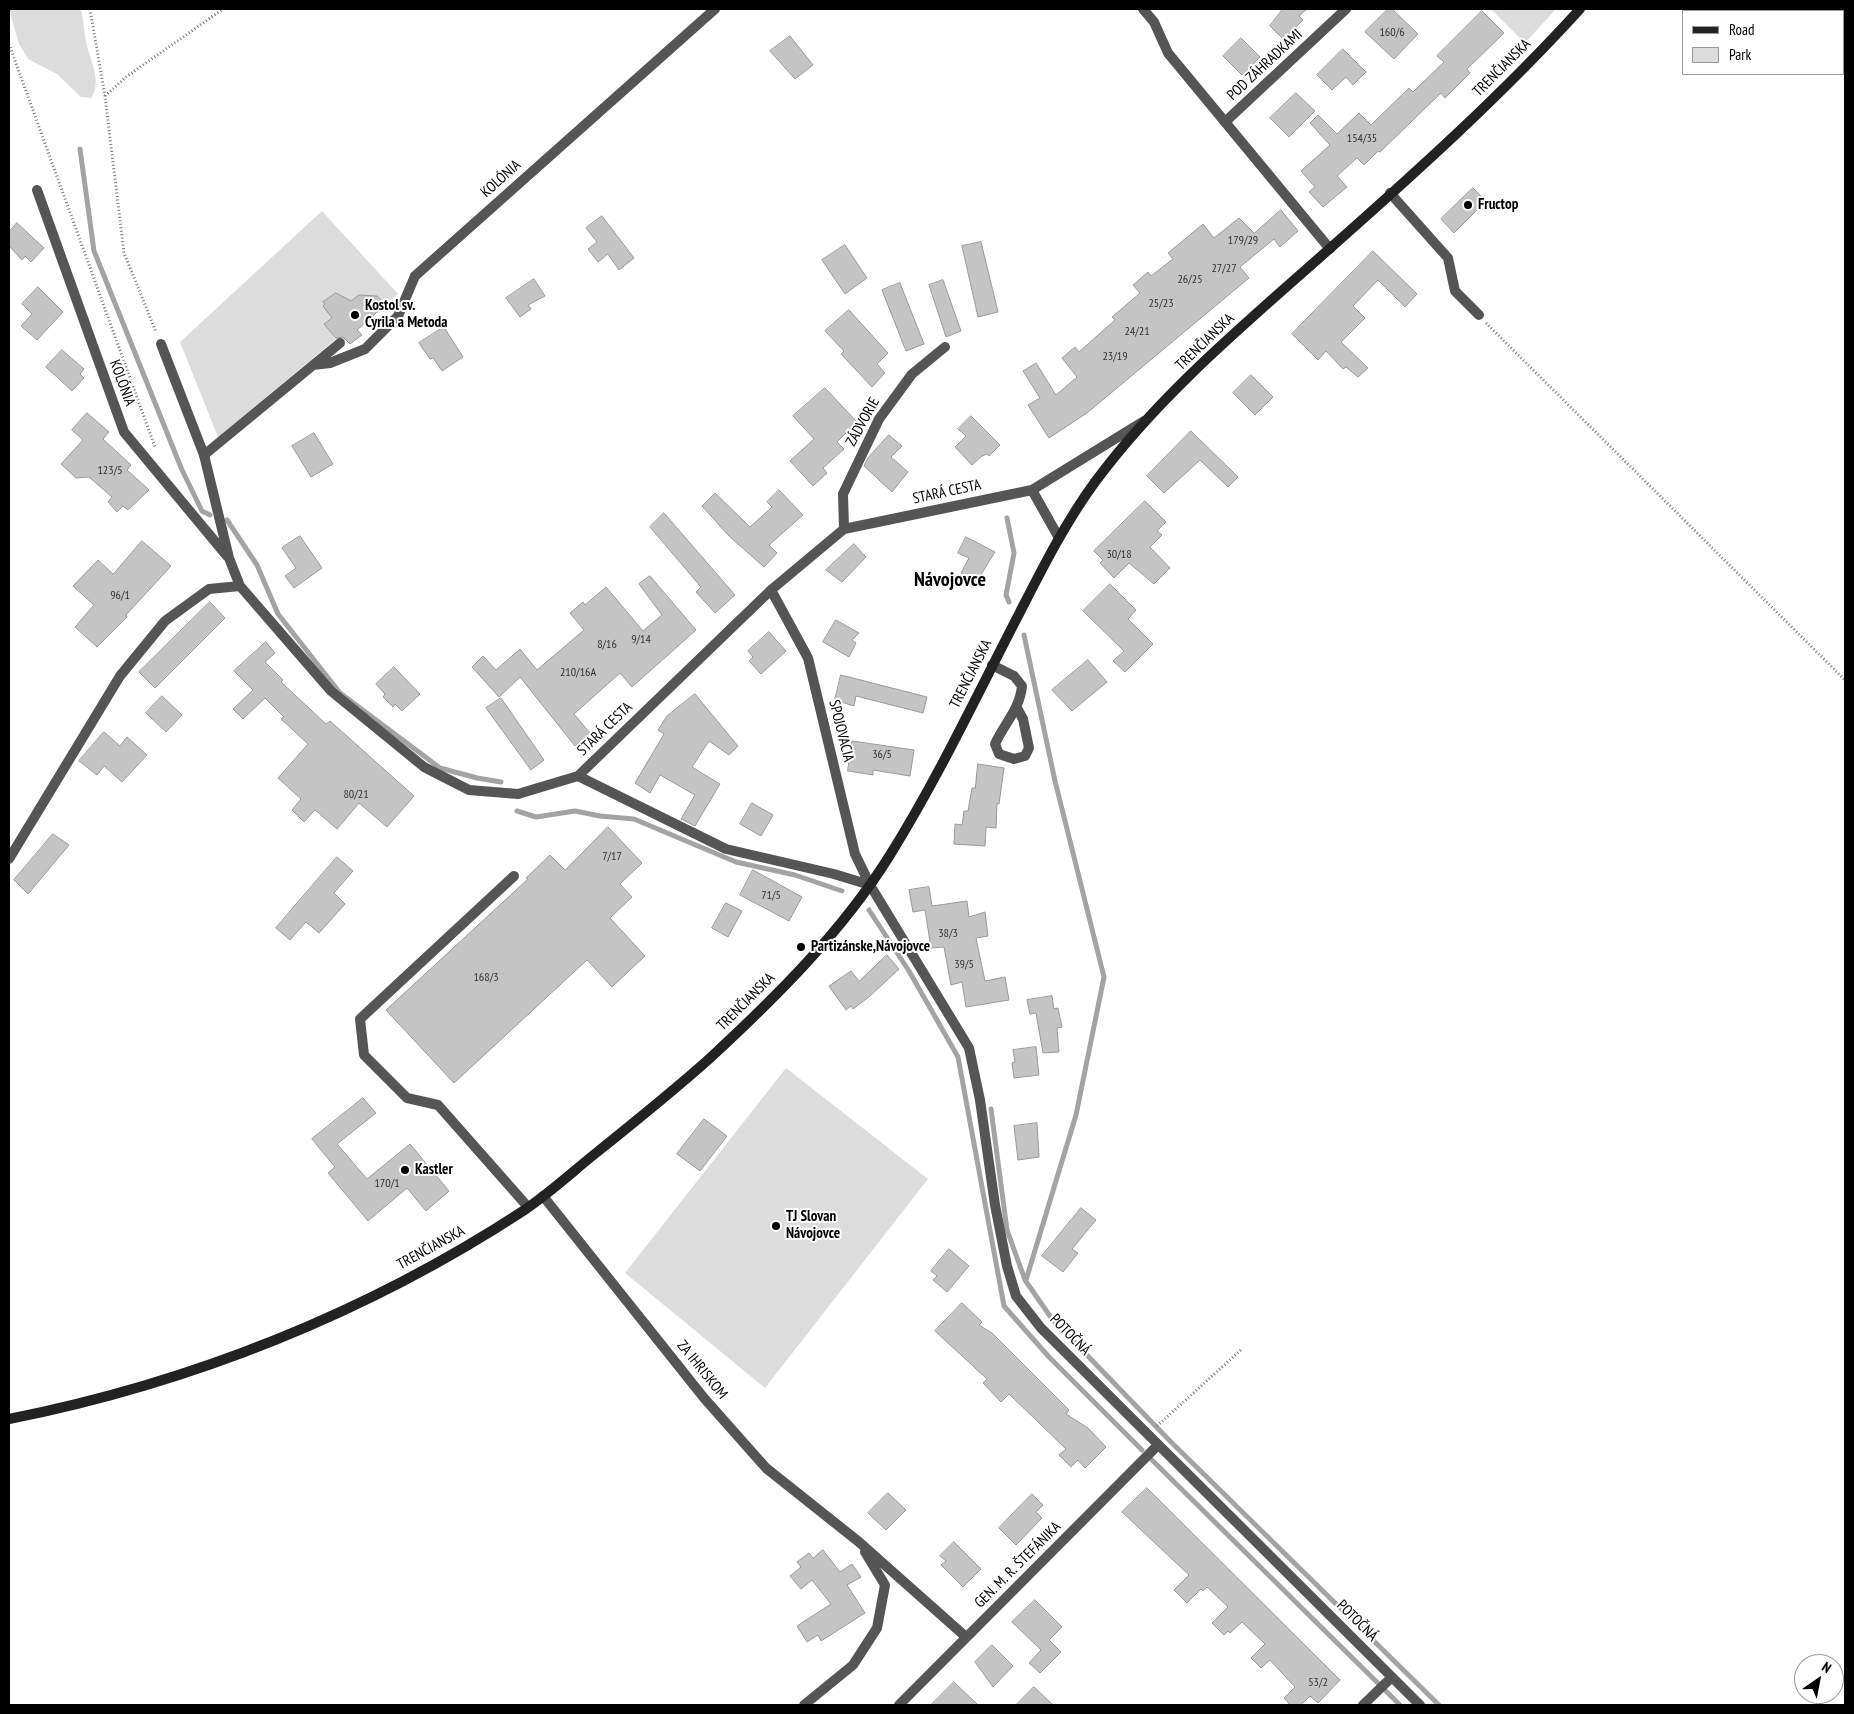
<!DOCTYPE html>
<meta charset="utf-8">
<style>
body{margin:0}
#map{position:relative;width:1854px;height:1714px;overflow:hidden;background:#fff;font-family:"PT Sans Narrow",sans-serif}
canvas{display:block}
.frame{position:absolute;inset:0;border:10px solid #000;pointer-events:none}
.legend{position:absolute;left:1682px;top:10px;width:162px;height:65px;box-sizing:border-box;background:#fff;border:1px solid #999;margin:0;padding:6px 9px;list-style:none;font-size:15px;color:#000}
.legend li{display:flex;align-items:center;gap:10px;height:25px}
.legend b{width:25px;border:1px solid #999}
.north{position:absolute;left:1794px;top:1654px;width:50px;height:50px;box-sizing:border-box;background:#fff;border:1px solid #999;border-radius:50%;rotate:33deg;font-size:14px;font-weight:700;line-height:20px;text-align:center;color:#000}
.north::after{content:'';display:block;margin:auto;width:18px;height:22px;background:#000;clip-path:polygon(50% 0,100% 100%,50% 72%,0 100%)}
</style>
<div id="map">
<canvas width="1854" height="1714"></canvas>
<div class="frame"></div>
<ul class="legend">
<li><b style="height:6px;background:#222"></b>Road</li>
<li><b style="height:14px;background:#dcdcdc"></b>Park</li>
</ul>
<div class="north">N</div>
</div>
<script>
const c = document.querySelector('canvas').getContext('2d');
c.lineJoin = 'round';
function paint(path, color) {
  c.fillStyle = color;
  c.fill(path, 'evenodd');
}
function trace(path, color, width, dash) {
  c.strokeStyle = color;
  c.lineWidth = width;
  c.lineCap = dash ? 'butt' : 'round';
  c.setLineDash(dash || []);
  c.stroke(path);
}
function write(font, color, halo, rows, align = 'center') {
  c.font = font + ' "PT Sans Narrow",sans-serif';
  c.lineWidth = 4;
  c.setLineDash([]);
  c.textBaseline = 'middle';
  c.strokeStyle = halo;
  c.fillStyle = color;
  for (const [text, x, y, turn = 0] of rows) {
    c.save();
    c.translate(x, y);
    c.rotate((+turn || 0) * Math.PI / 180);
    c.textAlign = isNaN(turn) ? turn : align;
    if (halo) c.strokeText(text, 0, 0);
    c.fillText(text, 0, 0);
    c.restore();
  }
}
paint(new Path2D(`
 M 9,9 L 81,9 C 83,19 84,30 86,41 C 89,58 103,82 91,98 L 81,97 L 57,74 L 28,59 L 19,44 Z
 M 1491,9 L 1556,9 L 1525,43 Z
 M 322,211 L 398,294 L 357,329 L 362,335 L 350,344 L 346,339 L 341,343 L 336,339 L 218,437 L 180,342 Z
 M 786,1068 L 928,1179 L 765,1388 L 625,1273 Z`), '#dcdcdc');
trace(new Path2D(`
 M 80,149 L 94,251 L 182,470 L 202,511 L 210,515
 M 1007,518 L 1014,553 L 1006,595 L 1009,602
 M 227,520 L 257,565 L 278,614 L 340,693 L 440,768 L 477,778 L 501,782
 M 1024,635 L 1055,781 L 1104,977 L 1076,1115 L 1026,1280
 M 517,811 L 536,817 L 575,811 L 600,816 L 634,819 L 736,862 L 795,875 L 842,891
 M 869,910 L 909,971 L 958,1057 L 1004,1306 L 1049,1357 L 1142,1450
 M 991,1109 L 1007,1230 L 1025,1280 L 1052,1319 L 1170,1441 L 1439,1705
 M 1152,1460 L 1400,1705`), '#a3a3a3', 5);
const building = new Path2D(`
 M 1283,9 L 1307,9 L 1299,16 L 1303,20 L 1283,39 L 1270,26 Z
 M 1388,9 L 1392,9 L 1418,34 L 1394,59 L 1365,32 Z
 M 1482,11 L 1504,33 L 1467,69 L 1470,73 L 1445,98 L 1441,93 L 1380,152 L 1378,151 L 1364,165 L 1357,158 L 1337,176 L 1347,187 L 1323,207 L 1309,192 L 1315,187 L 1301,171 L 1330,145 L 1310,123 L 1318,115 L 1337,134 L 1359,113 L 1371,125 L 1409,88 L 1413,92 L 1444,62 L 1437,56 Z
 M 790,36 L 813,65 L 795,79 L 770,51 Z
 M 1241,38 L 1260,57 L 1242,75 L 1223,56 Z
 M 1343,49 L 1366,72 L 1353,85 L 1346,77 L 1332,90 L 1317,75 Z
 M 1296,93 L 1315,111 L 1289,137 L 1270,118 Z
 M 1473,188 L 1486,201 L 1454,233 L 1441,219 Z
 M 1281,210 L 1298,231 L 1280,247 L 1274,239 L 1240,267 L 1249,278 L 1087,413 L 1049,438 L 1028,405 L 1040,398 L 1023,371 L 1036,363 L 1056,395 L 1077,377 L 1062,358 L 1075,347 L 1079,352 L 1115,320 L 1112,317 L 1140,293 L 1133,285 L 1148,272 L 1151,276 L 1173,259 L 1168,253 L 1203,224 L 1214,238 L 1239,218 L 1254,233 Z
 M 602,216 L 634,258 L 619,270 L 608,254 L 598,262 L 588,249 L 597,242 L 586,228 Z
 M 17,223 L 44,248 L 31,262 L 25,256 L 22,260 L 9,246 L 9,232 Z
 M 981,242 L 998,312 L 978,317 L 962,246 Z
 M 845,245 L 867,278 L 845,294 L 822,260 Z
 M 1373,251 L 1417,294 L 1405,307 L 1378,280 L 1353,306 L 1365,318 L 1341,342 L 1368,368 L 1358,377 L 1346,367 L 1343,369 L 1326,351 L 1318,360 L 1292,334 Z
 M 534,279 L 545,296 L 528,305 L 531,309 L 520,317 L 506,298 Z
 M 943,280 L 961,331 L 946,337 L 929,285 Z
 M 900,283 L 924,344 L 906,351 L 882,290 Z
 M 38,287 L 63,312 L 37,340 L 21,326 L 32,314 L 22,304 Z
 M 336,293 L 351,301 L 359,295 L 377,296 L 385,305 L 357,330 L 362,335 L 350,344 L 343,337 L 336,338 L 324,324 L 332,318 L 323,306 L 325,304 L 323,302 Z
 M 849,310 L 888,353 L 877,364 L 885,373 L 872,387 L 841,354 L 844,351 L 825,331 Z
 M 444,327 L 463,357 L 442,371 L 433,358 L 430,359 L 419,343 Z
 M 62,350 L 84,369 L 80,374 L 84,378 L 72,391 L 46,367 Z
 M 1251,375 L 1273,397 L 1255,415 L 1233,393 Z
 M 825,388 L 857,422 L 837,442 L 844,449 L 823,468 L 827,473 L 813,486 L 790,461 L 814,439 L 793,416 Z
 M 87,413 L 109,432 L 103,439 L 131,465 L 127,470 L 149,490 L 128,510 L 123,506 L 117,512 L 108,502 L 112,497 L 89,477 L 76,478 L 61,464 L 83,440 L 72,430 Z
 M 971,416 L 1000,445 L 989,456 L 987,454 L 982,456 L 972,465 L 955,447 L 966,436 L 958,429 Z
 M 1191,431 L 1238,477 L 1228,487 L 1200,460 L 1164,493 L 1147,476 Z
 M 314,433 L 333,464 L 311,477 L 292,446 Z
 M 889,435 L 902,446 L 891,457 L 908,472 L 892,492 L 864,466 L 868,458 Z
 M 779,490 L 803,515 L 769,545 L 777,553 L 764,567 L 729,536 L 702,506 L 715,493 L 750,527 L 772,507 L 767,502 Z
 M 1145,501 L 1166,522 L 1157,531 L 1162,535 L 1150,547 L 1170,568 L 1154,584 L 1129,563 L 1114,578 L 1100,563 L 1103,560 L 1094,551 Z
 M 664,513 L 735,595 L 715,613 L 696,592 L 701,587 L 650,527 Z
 M 300,536 L 322,568 L 294,588 L 285,576 L 296,568 L 282,548 Z
 M 966,537 L 995,552 L 977,581 L 961,573 L 969,558 L 958,553 Z
 M 142,541 L 171,566 L 126,615 L 127,617 L 97,647 L 75,627 L 94,605 L 73,586 L 98,560 L 113,574 Z
 M 854,544 L 866,557 L 842,582 L 826,570 Z
 M 650,576 L 696,630 L 632,687 L 620,673 L 574,714 L 590,733 L 575,746 L 520,677 L 499,697 L 472,667 L 483,656 L 496,670 L 520,649 L 537,670 L 584,630 L 570,613 L 583,602 L 585,605 L 606,587 L 643,631 L 662,615 L 639,584 Z
 M 1110,584 L 1136,610 L 1128,619 L 1153,644 L 1125,672 L 1113,661 L 1124,651 L 1083,611 Z
 M 210,602 L 225,618 L 155,688 L 139,672 Z
 M 836,620 L 859,633 L 852,640 L 856,643 L 849,657 L 823,642 Z
 M 769,632 L 786,651 L 761,674 L 749,661 L 753,657 L 748,651 Z
 M 266,642 L 275,653 L 265,662 L 283,680 L 281,682 L 326,724 L 330,721 L 414,796 L 387,827 L 359,803 L 337,829 L 315,810 L 304,822 L 292,810 L 301,799 L 278,778 L 308,744 L 281,719 L 284,717 L 265,698 L 243,719 L 233,709 L 253,690 L 234,671 Z
 M 1088,660 L 1107,682 L 1072,711 L 1052,690 Z
 M 394,667 L 420,694 L 402,711 L 395,704 L 393,707 L 383,697 L 385,694 L 376,684 Z
 M 841,675 L 927,697 L 923,713 L 856,696 L 854,706 L 835,700 Z
 M 695,694 L 738,746 L 729,755 L 709,741 L 692,767 L 720,784 L 695,826 L 681,819 L 695,795 L 660,775 L 650,793 L 635,783 L 664,734 L 658,730 L 667,716 Z
 M 162,696 L 182,715 L 166,732 L 146,713 Z
 M 501,698 L 544,760 L 531,770 L 486,708 Z
 M 104,732 L 120,746 L 127,737 L 147,755 L 122,782 L 104,766 L 97,775 L 79,761 Z
 M 852,741 L 914,750 L 910,776 L 873,770 L 873,775 L 848,771 Z
 M 978,764 L 1004,768 L 999,804 L 997,803 L 996,828 L 986,827 L 985,846 L 954,844 L 955,824 L 962,825 L 964,811 L 968,811 L 972,788 L 975,788 Z
 M 752,803 L 773,815 L 761,836 L 740,824 Z
 M 608,827 L 642,863 L 620,884 L 632,897 L 610,918 L 645,956 L 612,987 L 587,960 L 454,1083 L 386,1010 L 528,879 L 526,878 L 550,855 L 565,870 Z
 M 53,834 L 69,845 L 28,894 L 14,880 Z
 M 337,857 L 353,871 L 334,893 L 345,904 L 319,933 L 306,922 L 290,940 L 276,928 Z
 M 753,870 L 802,897 L 789,921 L 740,895 Z
 M 929,887 L 932,906 L 967,901 L 969,917 L 985,912 L 988,936 L 976,938 L 985,981 L 1005,977 L 1009,1000 L 966,1007 L 962,982 L 951,985 L 944,947 L 931,948 L 925,910 L 913,912 L 909,890 Z
 M 726,903 L 742,911 L 728,937 L 712,928 Z
 M 887,955 L 899,969 L 870,996 L 853,1009 L 851,1006 L 846,1010 L 829,986 L 851,971 L 859,981 Z
 M 1052,996 L 1054,1009 L 1058,1008 L 1062,1027 L 1057,1028 L 1059,1052 L 1043,1053 L 1036,1013 L 1030,1014 L 1027,1000 Z
 M 1036,1047 L 1039,1075 L 1014,1078 L 1012,1063 L 1015,1062 L 1013,1050 Z
 M 363,1098 L 376,1113 L 337,1144 L 367,1179 L 410,1144 L 449,1191 L 426,1211 L 407,1188 L 368,1221 L 328,1173 L 335,1167 L 312,1139 Z
 M 704,1119 L 727,1136 L 700,1171 L 677,1154 Z
 M 1037,1123 L 1039,1157 L 1018,1160 L 1014,1126 Z
 M 1081,1208 L 1096,1220 L 1072,1249 L 1078,1253 L 1063,1272 L 1042,1256 Z
 M 949,1249 L 969,1266 L 947,1292 L 933,1280 L 937,1276 L 931,1271 Z
 M 962,1303 L 982,1322 L 979,1325 L 992,1333 L 1069,1410 L 1066,1414 L 1088,1428 L 1106,1447 L 1085,1468 L 1078,1460 L 1071,1467 L 1059,1455 L 1066,1449 L 1009,1394 L 1001,1402 L 983,1383 L 987,1379 L 935,1331 Z
 M 1147,1488 L 1340,1680 L 1318,1703 L 1310,1696 L 1301,1705 L 1290,1705 L 1284,1698 L 1295,1687 L 1270,1660 L 1261,1668 L 1251,1658 L 1265,1644 L 1242,1622 L 1230,1633 L 1228,1631 L 1224,1635 L 1212,1623 L 1228,1607 L 1207,1587 L 1203,1591 L 1201,1589 L 1187,1603 L 1174,1590 L 1189,1575 L 1122,1512 Z
 M 888,1493 L 906,1510 L 886,1530 L 868,1513 Z
 M 1032,1494 L 1043,1505 L 1036,1512 L 1042,1518 L 1016,1545 L 999,1528 Z
 M 954,1542 L 981,1569 L 963,1587 L 941,1565 L 946,1561 L 940,1556 Z
 M 823,1550 L 840,1572 L 852,1564 L 861,1577 L 847,1585 L 865,1613 L 821,1641 L 818,1635 L 807,1642 L 797,1626 L 831,1604 L 812,1580 L 801,1589 L 790,1576 L 801,1567 L 797,1562 L 809,1553 L 813,1558 Z
 M 1035,1600 L 1062,1627 L 1049,1640 L 1061,1652 L 1040,1673 L 1029,1663 L 1041,1650 L 1012,1622 Z
 M 992,1645 L 1013,1666 L 993,1687 L 975,1662 Z
 M 954,1682 L 978,1705 L 931,1705 Z
 M 1034,1687 L 1053,1705 L 1016,1705 Z`);
paint(building, '#c4c4c4');
trace(building, '#999', 1);
trace(new Path2D(`
 M 90,9 L 105,96 L 124,253 L 156,332
 M 9,44 L 155,447
 M 105,96 L 126,77 L 223,9
 M 1486,323 L 1845,680
 M 1157,1426 L 1242,1349`), '#777', 3, [1, 2.5]);
trace(new Path2D(`
 M 1390,193 L 1448,258 L 1455,291 L 1479,315
 M 313,365 L 330,363 L 365,349 L 398,316 L 415,276 L 715,9
 M 204,455 L 340,343
 M 992,665 L 1014,676 L 1022,686 C 1020,709 1004,724 995,744 L 999,754 L 1014,759 L 1025,756 L 1029,748 L 1023,719 L 1017,708
 M 514,876 L 360,1019 L 364,1055 L 407,1098 L 438,1105 L 528,1207`), '#555', 10);
trace(new Path2D(`
 M 1143,9 L 1154,22 L 1168,53 L 1330,249
 M 1225,122 L 1346,9
 M 37,190 L 124,432 L 227,556
 M 161,344 L 204,455 L 229,558 L 240,586 L 331,691 L 424,767 L 469,790 L 518,794 L 578,776 L 771,590 L 844,529 L 1032,490
 M 844,529 L 843,494 L 879,419 L 912,374 L 945,347
 M 1059,538 L 1032,490 L 1144,421
 M 771,590 L 808,658 L 855,854 L 870,885 L 969,1048 L 980,1100 L 995,1205 L 1007,1266 L 1016,1296 L 1041,1328 L 1420,1705
 M 578,776 L 726,849 L 834,874 L 870,885
 M 9,859 L 120,676 L 165,621 L 209,589 L 240,586
 M 543,1196 L 704,1398 L 766,1468 L 859,1542 L 966,1637
 M 804,1705 L 853,1665 L 877,1628 L 885,1585 L 865,1552
 M 899,1705 L 1157,1446
 M 1363,1705 L 1392,1677`), '#555', 10);
trace(new Path2D(`
 M 9,1419 C 191,1383 367,1313 523,1211 C 547,1195 569,1175 591,1157 C 631,1125 671,1093 709,1059 C 775,998 842,932 890,855 C 938,778 977,695 1019,614 C 1042,569 1065,523 1095,482 C 1160,394 1246,323 1327,251 C 1414,174 1502,95 1580,9`), '#222', 10);
for (const [x, y, r, color] of [
 [1468,205,5,"#000"],
 [355,315,5,"#000"],
 [801,947,5,"#000"],
 [405,1170,5,"#000"],
 [776,1226,5,"#000"]
]) {
  const dot = new Path2D();
  dot.arc(x, y, r, 0, 2 * Math.PI);
  c.fillStyle = color;
  c.fill(dot);
  trace(dot, '#fff', 2);
}
write('12px', '#313131', null, [
 ["160/6",1392,33],
 ["154/35",1362,139],
 ["179/29",1243,241],
 ["27/27",1224,269],
 ["26/25",1190,280],
 ["25/23",1161,304],
 ["24/21",1137,332],
 ["23/19",1115,357],
 ["123/5",110,471],
 ["30/18",1119,555],
 ["96/1",120,596],
 ["9/14",641,640],
 ["8/16",607,645],
 ["210/16A",578,673],
 ["36/5",882,755],
 ["80/21",356,795],
 ["7/17",612,857],
 ["71/5",771,896],
 ["38/3",948,934],
 ["39/5",964,965],
 ["168/3",486,978],
 ["170/1",387,1184],
 ["53/2",1318,1683]
]);
write('15px', '#000', '#fff', [
 ["POD ZÁHRADKAMI",1265,65,-43],
 ["TRENČIANSKA",1502,68,-45],
 ["KOLÓNIA",501,179,-42],
 ["TRENČIANSKA",1205,342,-44],
 ["KOLÓNIA",122,383,70],
 ["ZÁDVORIE",863,422,-61],
 ["STARÁ CESTA",947,492,-12],
 ["TRENČIANSKA",971,674,-63],
 ["STARÁ CESTA",605,729,-44],
 ["SPOJOVACIA",841,731,76],
 ["TRENČIANSKA",746,1002,-45],
 ["TRENČIANSKA",431,1248,-29],
 ["POTOČNÁ",1070,1335,46],
 ["ZA IHRISKOM",702,1370,51],
 ["GEN. M. R. ŠTEFÁNIKA",1018,1565,-45],
 ["POTOČNÁ",1357,1621,45]
]);
write('bold 15px', '#000', '#fff', [
 ["Fructop",1478,205],
 ["Kostol sv.",365,306],
 ["Cyrila a Metoda",365,323],
 ["Partizánske,Návojovce",811,947],
 ["Kastler",415,1170],
 ["TJ Slovan",786,1217],
 ["Návojovce",786,1234]
], 'left');
write('bold 20px', '#000', '#fff', [
 ["Návojovce",950,580]
]);
</script>
